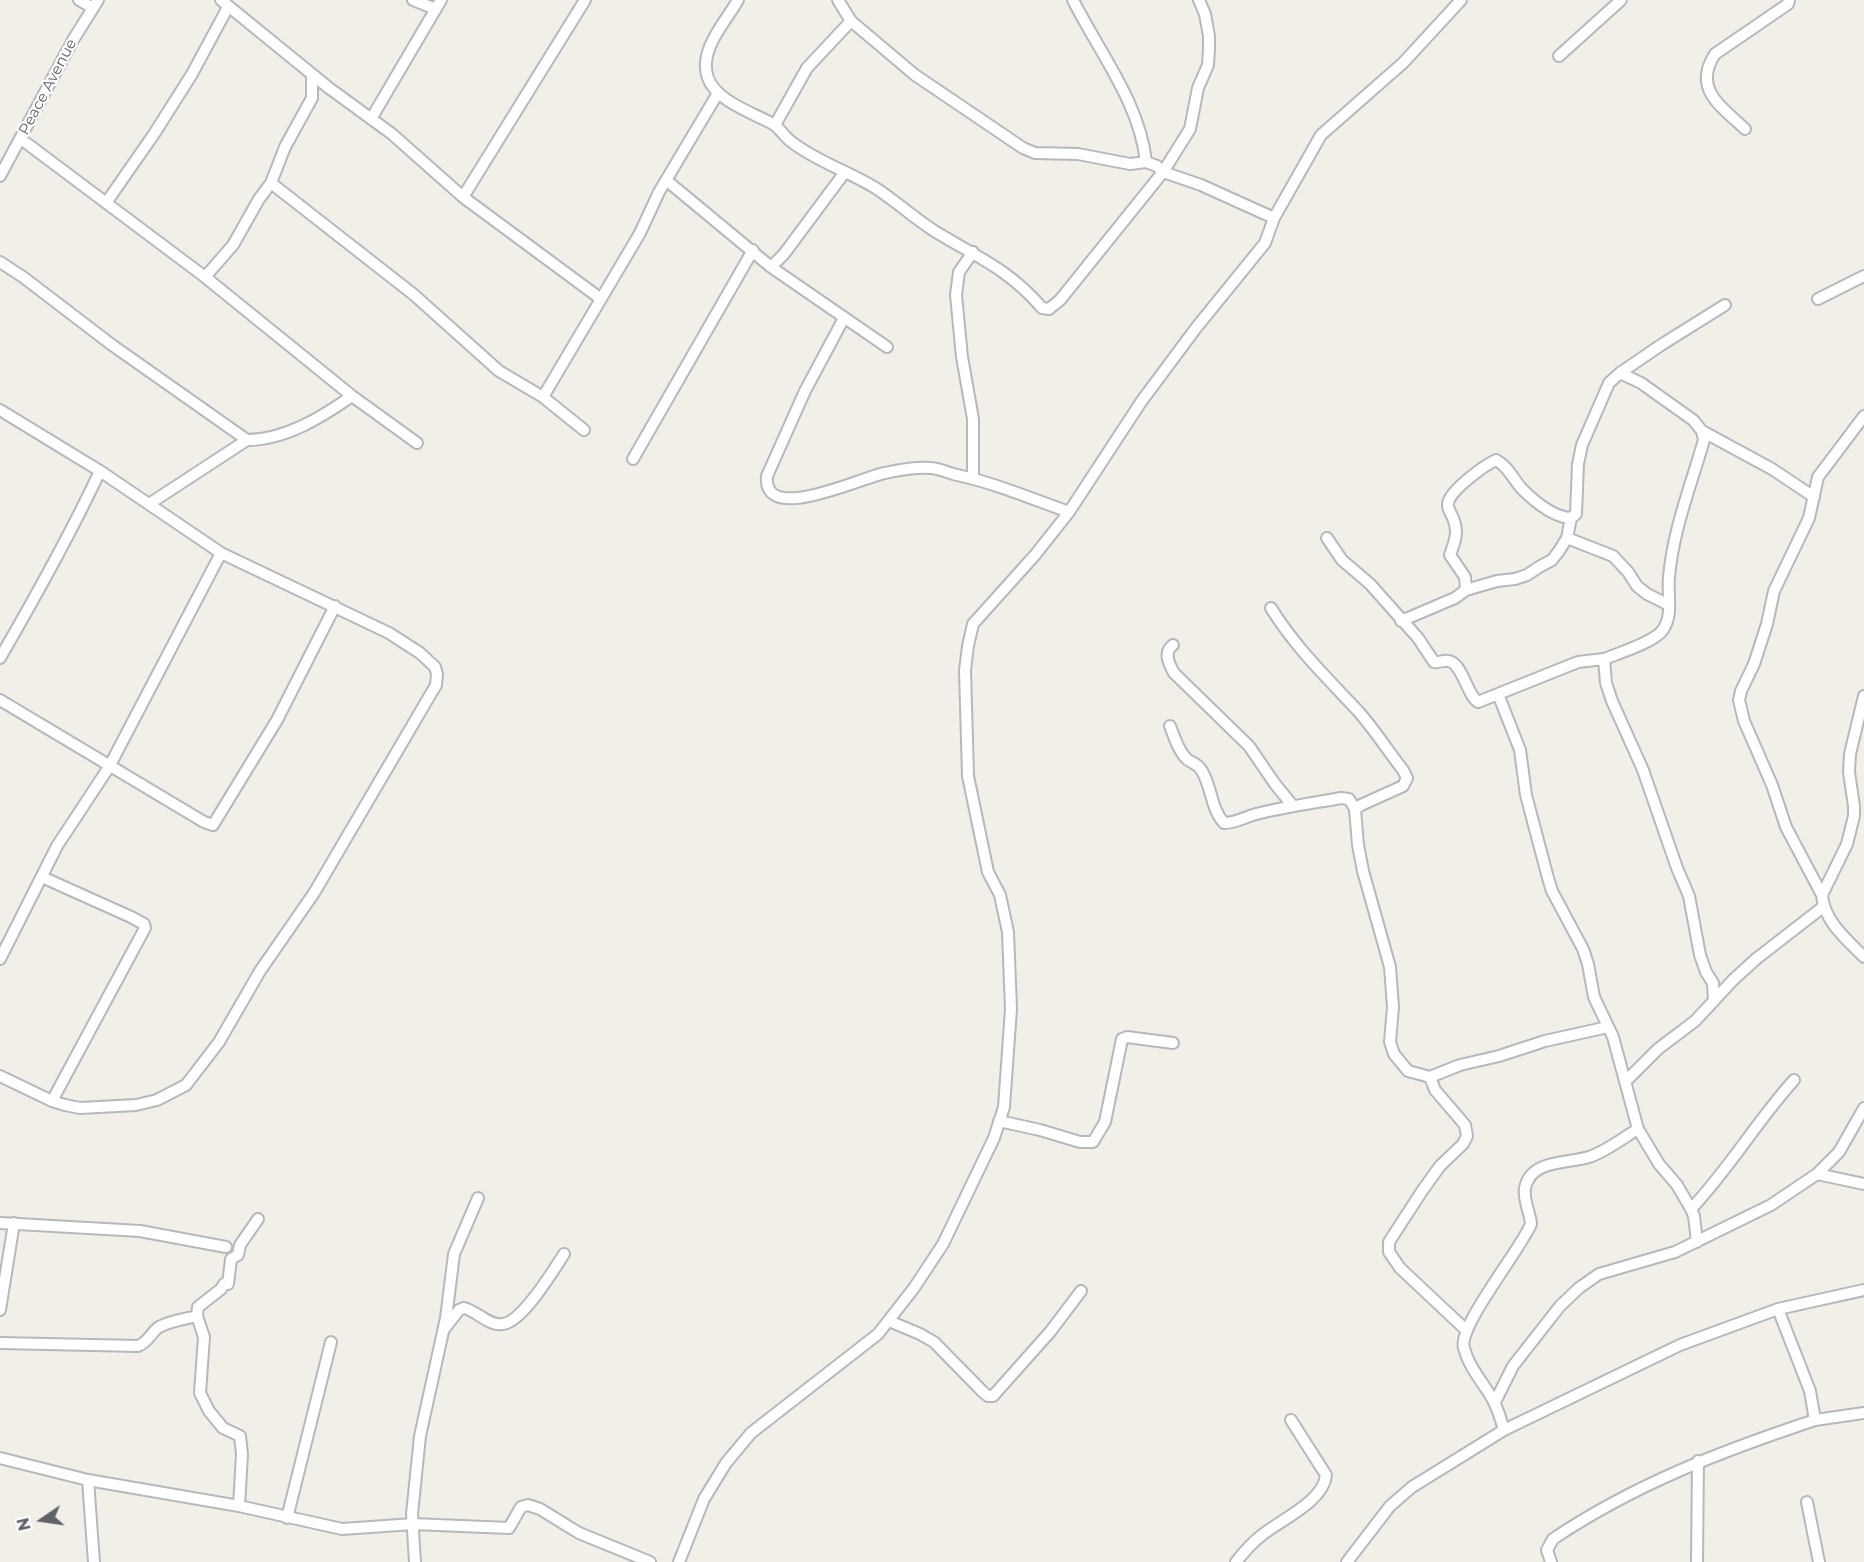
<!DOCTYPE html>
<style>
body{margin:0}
#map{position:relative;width:1864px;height:1562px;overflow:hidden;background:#f1efe8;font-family:Montserrat,sans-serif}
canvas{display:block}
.north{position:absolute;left:12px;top:1490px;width:60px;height:60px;-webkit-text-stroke:4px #fff;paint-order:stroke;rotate:257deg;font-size:16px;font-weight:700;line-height:24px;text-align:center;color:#5f6368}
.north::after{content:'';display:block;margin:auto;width:21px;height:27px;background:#5f6368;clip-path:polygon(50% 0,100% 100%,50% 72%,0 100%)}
</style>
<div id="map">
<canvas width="1864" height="1562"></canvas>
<div class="north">N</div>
</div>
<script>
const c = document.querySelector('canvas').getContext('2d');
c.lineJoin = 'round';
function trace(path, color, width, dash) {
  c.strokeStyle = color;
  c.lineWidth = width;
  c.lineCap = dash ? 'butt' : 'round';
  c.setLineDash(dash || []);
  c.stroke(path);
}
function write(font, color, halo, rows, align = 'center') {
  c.font = font + ' Montserrat,sans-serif';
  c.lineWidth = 4.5;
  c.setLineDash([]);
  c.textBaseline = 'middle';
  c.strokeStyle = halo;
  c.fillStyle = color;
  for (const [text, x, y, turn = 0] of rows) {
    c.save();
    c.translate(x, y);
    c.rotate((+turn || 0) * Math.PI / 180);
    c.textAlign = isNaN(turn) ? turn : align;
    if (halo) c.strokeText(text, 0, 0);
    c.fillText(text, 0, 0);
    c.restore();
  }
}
const minor = new Path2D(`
 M 79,0 L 93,8
 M 221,0 L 329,88 L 392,134 L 463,197 L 601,299
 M 413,0 L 436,9
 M 738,0 C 725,23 698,50 708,78 C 716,101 753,113 773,124 C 781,129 785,138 793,143 C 818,162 850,172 877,189 C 897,202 915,219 936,232 C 977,257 1010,270 1042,308 L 1049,309 L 1060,300 L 1163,172 L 1190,129 L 1198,88 L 1208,65 L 1209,49 L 1209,36 L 1205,14 L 1199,0
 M 838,0 L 851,21 L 915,75 L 1023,148 L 1035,153 L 1078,154 L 1130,164 L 1146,162 L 1157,166 L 1163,172 L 1201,185 L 1274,218
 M 1073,0 C 1099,52 1140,103 1146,162
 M 1559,56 L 1621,0
 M 371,119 L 441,0
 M 775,125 L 807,68 L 851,21
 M 1745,129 C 1722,107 1692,89 1715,54 L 1788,4 L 1789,0
 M 21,139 L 205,277 L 352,396 L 417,443
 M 0,176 L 73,40 L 98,0
 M 666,180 L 771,267 L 887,347
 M 271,183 L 413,294 L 499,371 L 543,397 L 584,430
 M 463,197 L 585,0
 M 106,203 L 154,134 L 192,74 L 228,7
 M 0,262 L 23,277 L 112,345 L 247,440
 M 771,267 L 784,254 L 845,172
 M 205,277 L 233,245 L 259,199 L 271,183 L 285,147 L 312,98 L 312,74
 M 1818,299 L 1864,276
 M 844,318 L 805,391 L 767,476 C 762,526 862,477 885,473 C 899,470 915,467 930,468 C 939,468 948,473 957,475 C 995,483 1032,499 1069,512
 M 543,397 L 640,233 L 659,192 L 718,93
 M 0,410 L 100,471 L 221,553 L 389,633 L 420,653 L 435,667 L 437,674 L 436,685 L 314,893 L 260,971 L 219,1042 L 186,1085 L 157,1100 L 136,1105 L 80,1108 L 65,1105 L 52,1101 L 0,1076
 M 1864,416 L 1818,477 L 1809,518 L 1774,591 L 1767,624 L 1754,664 L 1741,691 L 1739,700 L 1744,721 L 1772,785 L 1786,827 L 1822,895 C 1824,921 1846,939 1864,957
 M 1702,431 L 1772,469 L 1814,497
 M 633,459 L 753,250
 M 973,477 L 973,419 L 962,357 L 956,295 L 959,272 L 973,252
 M 149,504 L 247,440 C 285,440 322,417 352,396
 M 1327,538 L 1342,560 L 1370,584 L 1418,638 L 1434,662 C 1439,663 1443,660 1448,661 C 1462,662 1467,695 1478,702 L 1578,662 L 1604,659 L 1606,683 L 1612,701 L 1643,770 L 1677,868 L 1689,896 L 1700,955 L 1706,972 L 1713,983 L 1714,1001
 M 1567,538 L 1613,556 L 1628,572 L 1637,586 L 1647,594 L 1669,605
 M 1466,590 L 1465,577 L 1450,555 C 1455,541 1459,532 1453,518 C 1451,513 1448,510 1448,505 C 1447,492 1485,465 1496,460 C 1508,466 1513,479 1522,489 C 1534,501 1553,517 1571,518
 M 1271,608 C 1295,647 1327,678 1358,711 C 1374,729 1388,751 1403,770 L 1407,778 L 1403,786 L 1361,805 L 1355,809
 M 1401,621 L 1455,598 L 1466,590 L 1497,581 L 1515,579 L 1527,575 L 1539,567 L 1552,560 L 1559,551 L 1567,538 L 1571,518 L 1576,514 L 1578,464 L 1582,445 L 1609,383 L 1620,373 L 1661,345 L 1725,305
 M 1173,645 C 1163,652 1169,664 1174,673 L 1249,746 L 1275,784 L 1293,806
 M 0,658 C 36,596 70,535 100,471
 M 1604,659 C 1619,653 1652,643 1662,631 C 1674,615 1667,596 1669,577 C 1673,530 1691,485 1704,440 L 1702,431 L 1693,420 L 1641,383 L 1620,373
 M 1498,694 L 1520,750 L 1526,795 L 1548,878 L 1552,891 L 1583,949 L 1588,964 L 1594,997 L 1613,1037 L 1638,1129 L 1659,1164 L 1677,1185 L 1691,1209 L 1694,1216 L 1697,1242
 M 0,700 L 204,822 L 213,825 L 277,720 L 335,606
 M 1170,726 C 1174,736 1179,753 1188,760 C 1194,764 1198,764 1202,771 C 1212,788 1211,809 1224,823 C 1236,823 1245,817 1256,814 C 1284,807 1313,803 1341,798 L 1349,799 L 1355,809 L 1358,845 L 1363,871 L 1390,967 L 1393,1007 L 1390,1042 L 1394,1054 L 1408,1071 L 1430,1077 L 1435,1090 L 1465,1125 L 1467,1136 L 1463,1144 L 1440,1166 L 1422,1191 L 1389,1242 L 1389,1252 L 1400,1268 L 1466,1330
 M 42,877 L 131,917 L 144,924 L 145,928 L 52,1101
 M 1822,895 L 1847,844 L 1854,816 L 1854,806 L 1849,772 L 1850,754 L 1864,696
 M 0,959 L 57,846 L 109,767 L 221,553
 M 1430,1077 L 1460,1065 L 1499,1056 L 1545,1041 L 1608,1027
 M 1625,1082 L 1658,1049 L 1695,1021 L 1733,980 L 1756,959 L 1823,907
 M 999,1121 L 1040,1130 L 1080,1142 L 1093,1142 L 1105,1122 L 1122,1039 L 1127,1037 L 1173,1043
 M 1817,1174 L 1864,1184
 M 1691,1209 C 1729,1169 1757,1121 1794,1080
 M 0,1223 L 140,1231 L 226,1247
 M 0,1310 L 14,1223
 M 889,1321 L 920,1334 L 934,1342 L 983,1392 L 988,1396 L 993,1396 L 1050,1332 L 1081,1291
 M 445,1328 L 459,1310 L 464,1308 C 477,1311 490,1327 503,1324 C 523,1321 553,1271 564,1254
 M 0,1343 L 138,1346 C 150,1341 149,1334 159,1327 C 170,1321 185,1319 197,1316
 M 1495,1402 L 1513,1366 L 1560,1306 L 1579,1288 L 1599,1274 L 1675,1252 L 1771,1205 L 1817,1174 L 1839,1152 L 1864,1108
 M 1815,1420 L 1864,1413
 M 1504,1430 C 1501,1420 1498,1409 1493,1400 C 1483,1382 1469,1368 1464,1348 C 1457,1327 1521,1249 1531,1224 C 1530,1212 1523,1200 1525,1188 C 1531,1159 1567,1164 1589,1157 C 1605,1152 1623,1138 1638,1129
 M 0,1458 L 88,1480 L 239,1506 L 342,1529 L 413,1524 L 509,1528 L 521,1507 L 528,1505 L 540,1509 L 579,1533 L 650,1562
 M 88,1480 L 94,1562
 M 1807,1502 L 1819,1562
 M 239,1506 L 242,1454 L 240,1436 L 223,1428 L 209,1411 L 200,1393 L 204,1337 L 197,1316 L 198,1307 L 221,1289 L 224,1284 L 228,1284 L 231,1259 L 238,1255 L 240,1245 L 258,1219
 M 287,1518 L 331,1342
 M 415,1562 L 412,1514 L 420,1436 L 446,1318 L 454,1254 L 478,1198
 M 679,1562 L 704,1499 L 726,1463 L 751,1433 L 878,1334 L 914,1288 L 943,1244 L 994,1138 L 1004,1107 L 1011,1009 L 1008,932 L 1000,895 L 988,872 L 968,776 L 965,670 L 968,646 L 973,624 L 1035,555 L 1069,512 L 1141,402 L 1196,328 L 1265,243 L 1274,218 L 1321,135 L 1403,63 L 1461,0
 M 1236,1562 C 1243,1553 1253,1542 1262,1535 C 1282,1519 1324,1501 1326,1475 L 1291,1420
 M 1347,1562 L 1390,1506 L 1412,1487 L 1504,1430 L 1680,1345 L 1778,1309 L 1864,1290
 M 1551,1562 L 1547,1550 L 1553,1539 C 1635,1484 1722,1451 1815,1420 L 1810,1391 L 1778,1309
 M 1697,1562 L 1698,1461`);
trace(minor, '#b5b8bc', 14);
trace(minor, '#fff', 10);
write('15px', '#5f6368', '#fff', [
 ["Peace Avenue",48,87,-62]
]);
</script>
